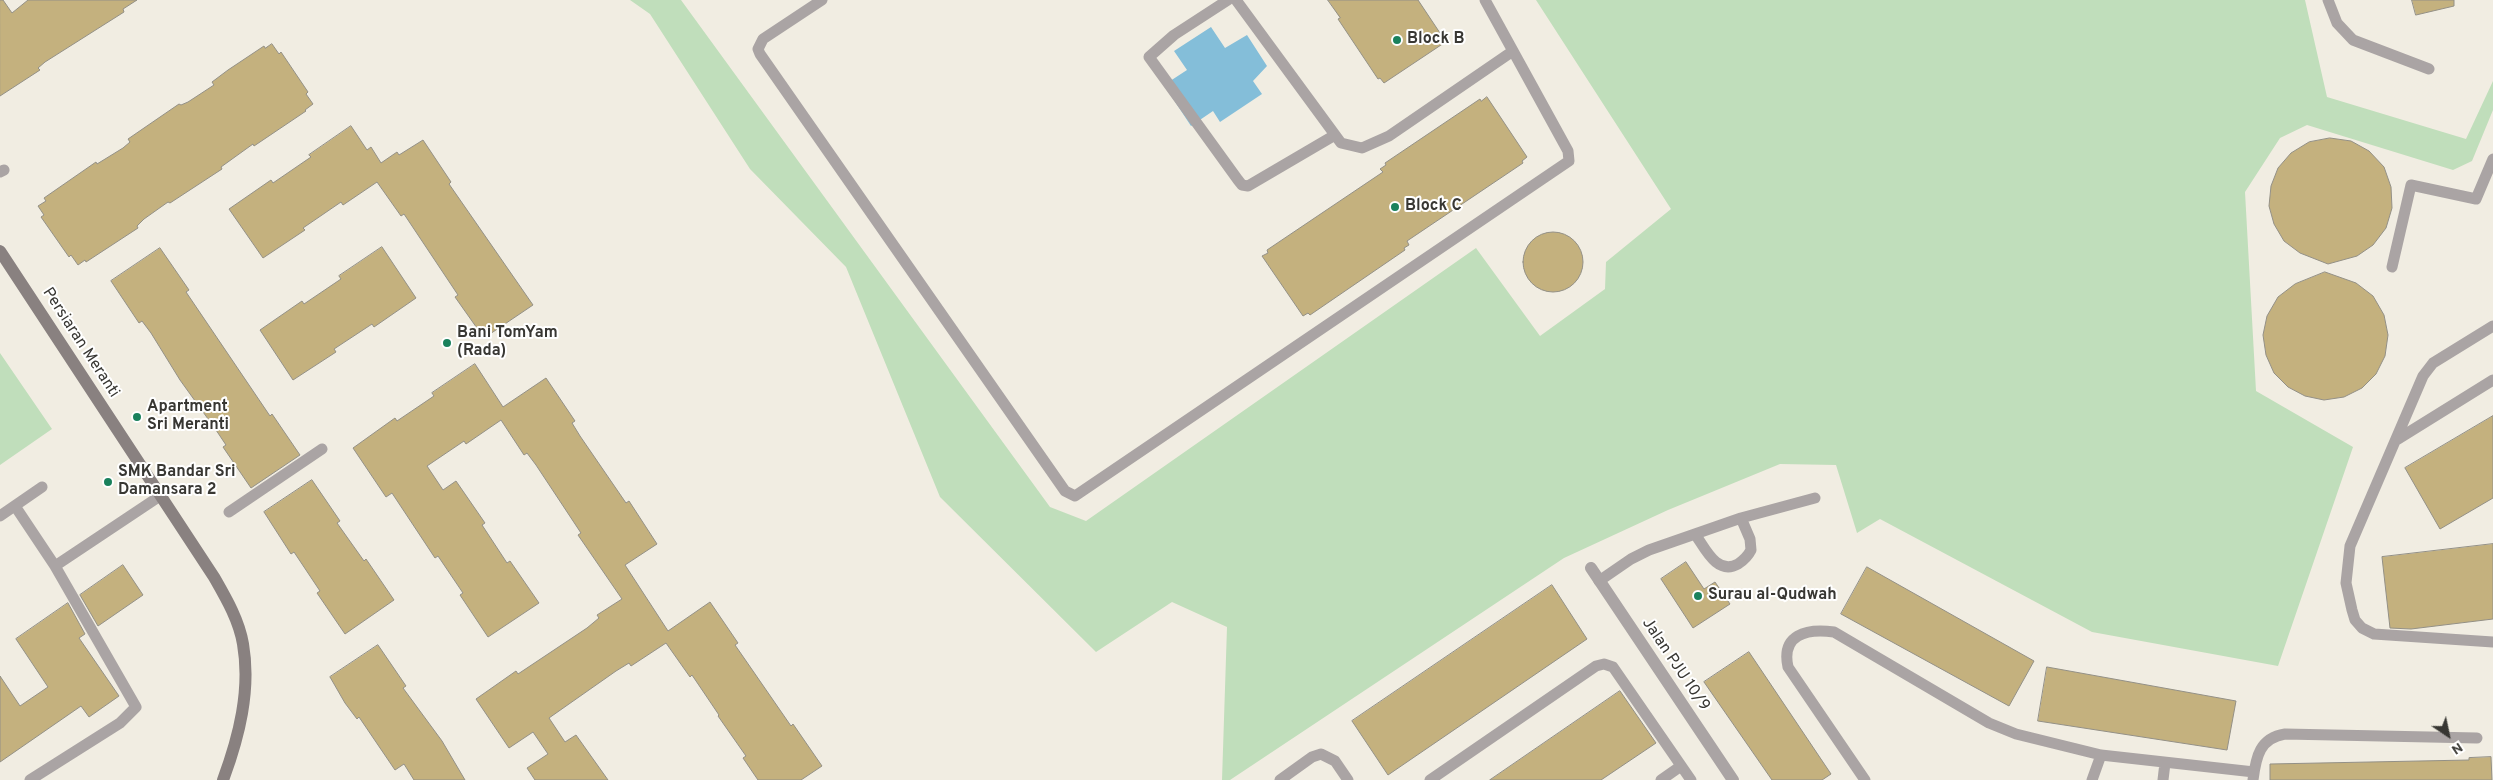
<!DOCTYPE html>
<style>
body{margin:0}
#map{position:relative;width:2493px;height:780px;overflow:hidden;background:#f1ede2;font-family:Overpass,sans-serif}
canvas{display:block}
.north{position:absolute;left:2423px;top:710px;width:50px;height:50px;-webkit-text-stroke:4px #fff;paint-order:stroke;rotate:146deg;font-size:14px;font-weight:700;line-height:20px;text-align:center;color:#383733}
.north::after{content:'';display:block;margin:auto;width:18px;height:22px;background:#383733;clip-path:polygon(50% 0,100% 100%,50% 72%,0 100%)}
</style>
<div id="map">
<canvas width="2493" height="780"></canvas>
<div class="north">N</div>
</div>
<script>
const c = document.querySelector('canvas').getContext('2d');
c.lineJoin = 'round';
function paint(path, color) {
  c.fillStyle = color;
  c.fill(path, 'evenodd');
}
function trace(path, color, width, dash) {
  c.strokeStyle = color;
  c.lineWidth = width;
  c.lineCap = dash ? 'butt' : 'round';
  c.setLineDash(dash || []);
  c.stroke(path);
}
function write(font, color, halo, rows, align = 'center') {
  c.font = font + ' Overpass,sans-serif';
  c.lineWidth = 4;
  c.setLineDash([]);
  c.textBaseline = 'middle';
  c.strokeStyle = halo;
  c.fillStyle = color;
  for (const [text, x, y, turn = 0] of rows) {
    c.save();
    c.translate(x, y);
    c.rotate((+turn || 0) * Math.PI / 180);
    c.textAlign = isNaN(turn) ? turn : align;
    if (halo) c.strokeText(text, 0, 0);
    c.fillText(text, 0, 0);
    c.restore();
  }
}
paint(new Path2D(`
 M 630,0 L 681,0 L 1050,507 L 1086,521 L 1476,248 L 1540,336 L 1605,289 L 1606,262 L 1671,209 L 1536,0 L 2305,0 L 2327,97 L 2466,139 L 2493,81 L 2493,110 L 2472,161 L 2453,170 L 2307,125 L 2280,138 L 2245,192 L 2256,391 L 2353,447 L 2278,666 L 2092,632 L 1880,519 L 1857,533 L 1836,465 L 1780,464 L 1668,510 L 1564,558 L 1230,780 L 1222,780 L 1227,627 L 1172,602 L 1096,652 L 940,497 L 846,267 L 750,169 L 650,14 Z
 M 0,353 L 52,429 L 0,465 Z`), '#c0debb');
paint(new Path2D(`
 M 1211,27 L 1225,48 L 1247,35 L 1267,66 L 1253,81 L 1262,94 L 1220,122 L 1213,111 L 1191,126 L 1164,85 L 1187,70 L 1174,51 Z`), '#84bed9');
const building = new Path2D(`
 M 0,0 L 3,0 L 12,13 L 28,0 L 137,0 L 123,9 L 124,12 L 45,62 L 38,68 L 40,70 L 0,96 Z
 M 1328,0 L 1418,0 L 1442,36 L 1440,37 L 1444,43 L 1384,83 L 1380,78 L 1378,79 L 1338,19 L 1340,18 Z
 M 2412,0 L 2454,0 L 2454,6 L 2416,15 Z
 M 272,44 L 279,54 L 281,52 L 308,92 L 306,94 L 313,104 L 305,110 L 306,111 L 254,146 L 253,144 L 246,149 L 221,167 L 222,169 L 170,203 L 168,202 L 144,219 L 137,226 L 138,228 L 86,262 L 85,260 L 78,265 L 71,255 L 69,257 L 41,217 L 44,215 L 38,206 L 46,201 L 44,198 L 96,162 L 97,164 L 123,148 L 130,142 L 128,139 L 144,128 L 179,104 L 181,105 L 188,102 L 214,85 L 212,82 L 228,70 L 264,46 L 265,48 Z
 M 1487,97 L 1527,157 L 1522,161 L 1523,163 L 1407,241 L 1409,245 L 1404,248 L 1405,250 L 1310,315 L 1308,313 L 1303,316 L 1262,256 L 1268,253 L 1267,250 L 1383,172 L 1380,169 L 1386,165 L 1385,163 L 1480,99 L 1481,101 Z
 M 351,126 L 367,150 L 371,147 L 381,163 L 397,152 L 399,155 L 423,140 L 451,182 L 449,184 L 533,305 L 484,338 L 455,297 L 458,295 L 404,214 L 401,216 L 377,182 L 343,205 L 341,202 L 303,228 L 305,230 L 263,258 L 229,209 L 271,180 L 273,183 L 311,157 L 309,155 Z
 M 2330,138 L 2351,141 L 2369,151 L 2384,167 L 2391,187 L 2392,208 L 2386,228 L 2373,245 L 2357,256 L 2328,264 L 2300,253 L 2284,241 L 2274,224 L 2269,206 L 2271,186 L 2278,168 L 2291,153 L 2309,142 Z
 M1523 262a30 30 0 1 1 60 0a30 30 0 1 1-60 0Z
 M 382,247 L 416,298 L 374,327 L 372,324 L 334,349 L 336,352 L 293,380 L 260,330 L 302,301 L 304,304 L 341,279 L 339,276 Z
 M 160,248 L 189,290 L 186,292 L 270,416 L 272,414 L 300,455 L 251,488 L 223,447 L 226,445 L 216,430 L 180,380 L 151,333 L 142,321 L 139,323 L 111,281 Z
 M 2325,272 L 2356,283 L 2373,296 L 2384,315 L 2388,335 L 2385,356 L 2376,374 L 2362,388 L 2344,397 L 2324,400 L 2305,396 L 2288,387 L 2274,373 L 2266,355 L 2263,335 L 2267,316 L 2278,297 L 2295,284 Z
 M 475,364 L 503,407 L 546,378 L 575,421 L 572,423 L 580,436 L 626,503 L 629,501 L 657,544 L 625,565 L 668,631 L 710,602 L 738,643 L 735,645 L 753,671 L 791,726 L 793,724 L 822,766 L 801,780 L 758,780 L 743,758 L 746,756 L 718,716 L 719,715 L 692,675 L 690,677 L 666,643 L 631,666 L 629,663 L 616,671 L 549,718 L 565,742 L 576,735 L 608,780 L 535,780 L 527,768 L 548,754 L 533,732 L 509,748 L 476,699 L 516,671 L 518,674 L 587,628 L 599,618 L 597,615 L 622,599 L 578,535 L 581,533 L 536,465 L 527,453 L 524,455 L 501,420 L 466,444 L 464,441 L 427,466 L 443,490 L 456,481 L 485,523 L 482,525 L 507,563 L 510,561 L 539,603 L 488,637 L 460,595 L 463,593 L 438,556 L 435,558 L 392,493 L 386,497 L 353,448 L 395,418 L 397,421 L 434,396 L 432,393 Z
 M 2493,416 L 2493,498 L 2440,529 L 2405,468 Z
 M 312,480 L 340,521 L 337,523 L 364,561 L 366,559 L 394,600 L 345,634 L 317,593 L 320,591 L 294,552 L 291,554 L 264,512 Z
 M 2493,544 L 2493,619 L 2411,629 L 2390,628 L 2382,557 Z
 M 1686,562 L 1704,589 L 1715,582 L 1730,604 L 1693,628 L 1661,579 Z
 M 123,565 L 143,595 L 98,626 L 80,595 Z
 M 1867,567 L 2034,661 L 2009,706 L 1841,614 Z
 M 1552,585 L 1587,639 L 1388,775 L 1352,721 Z
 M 68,603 L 85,634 L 79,638 L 119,696 L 89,717 L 81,706 L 0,762 L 0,676 L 20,706 L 48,687 L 16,639 Z
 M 378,645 L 406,686 L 403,688 L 442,741 L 465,780 L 414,780 L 404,764 L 395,770 L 359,717 L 357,719 L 345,703 L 330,677 Z
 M 1749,652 L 1831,774 L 1822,780 L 1772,780 L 1704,682 Z
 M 2047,667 L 2236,701 L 2227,750 L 2038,721 Z
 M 1620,691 L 1656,743 L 1601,780 L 1490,780 Z
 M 2491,757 L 2492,780 L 2270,780 L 2270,764 L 2469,760 L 2469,758 Z`);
paint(building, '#c4b17e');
trace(building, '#939086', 1);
trace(new Path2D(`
 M 822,0 L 763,39 L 758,49 L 760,54 L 1065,491 L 1075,496 L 1569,161 L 1568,151 L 1485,0
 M 1228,0 L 1174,35 L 1149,57 L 1238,180 L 1242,185 L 1248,186 L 1335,135
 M 1236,0 L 1341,143 L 1362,148 L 1389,136 L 1513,51
 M 2328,0 L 2337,23 L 2353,40 L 2429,69
 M 0,172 L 4,170
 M 2392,267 L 2411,185 L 2476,199 L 2493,159
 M 2493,326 L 2433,363 L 2423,376 L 2350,546 L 2346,583 L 2352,610 L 2355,620 L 2362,628 L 2374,634 L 2493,642
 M 2398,439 L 2493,380
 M 15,506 L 55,566
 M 229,512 L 322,449
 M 0,516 L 42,487
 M 1695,534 C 1705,548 1717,576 1738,564 C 1744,560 1748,556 1751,550 L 1750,539 L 1741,518
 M 1599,581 L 1631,559 L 1649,550 L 1741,518 L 1815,498
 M 30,780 L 120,723 L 136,707 L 55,566 L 160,496
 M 1280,780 L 1312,757 L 1321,754 L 1335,761 L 1348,780
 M 1430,780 L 1596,666 L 1604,664 L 1613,667 L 1691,780
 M 1661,780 L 1681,766
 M 1865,780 L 1788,667 C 1781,635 1806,628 1834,632 L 1989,723 L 2016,734 L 2101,755 L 2254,772
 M 2092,780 L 2101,755
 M 2163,780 L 2165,763
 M 2253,780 C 2256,756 2260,738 2285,734 L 2477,738`), '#aaa4a4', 11);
trace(new Path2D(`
 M 1591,568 L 1733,780`), '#aaa4a4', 12);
trace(new Path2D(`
 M 0,251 L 214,577 C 226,598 239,620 243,644 C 251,690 239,737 223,780`), '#898180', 12);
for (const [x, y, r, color] of [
 [1397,40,5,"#1a815c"],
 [1395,207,5,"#1a815c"],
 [447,343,5,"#1a815c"],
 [137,417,5,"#1a815c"],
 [108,482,5,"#1a815c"],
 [1698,596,5,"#1a815c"]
]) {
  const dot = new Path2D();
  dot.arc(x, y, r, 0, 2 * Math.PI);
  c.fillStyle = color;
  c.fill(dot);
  trace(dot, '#fff', 2);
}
write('bold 16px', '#383733', '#fff', [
 ["Block B",1407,40],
 ["Block C",1405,207],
 ["Bani TomYam",457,334],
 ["(Rada)",457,352],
 ["Apartment",147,408],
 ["Sri Meranti",147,426],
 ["SMK Bandar Sri",118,473],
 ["Damansara 2",118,491],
 ["Surau al-Qudwah",1708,596]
], 'left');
write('16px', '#383733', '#fff', [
 ["Persiaran Meranti",80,343,57],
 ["Jalan PJU 10/9",1675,665,56]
]);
</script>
